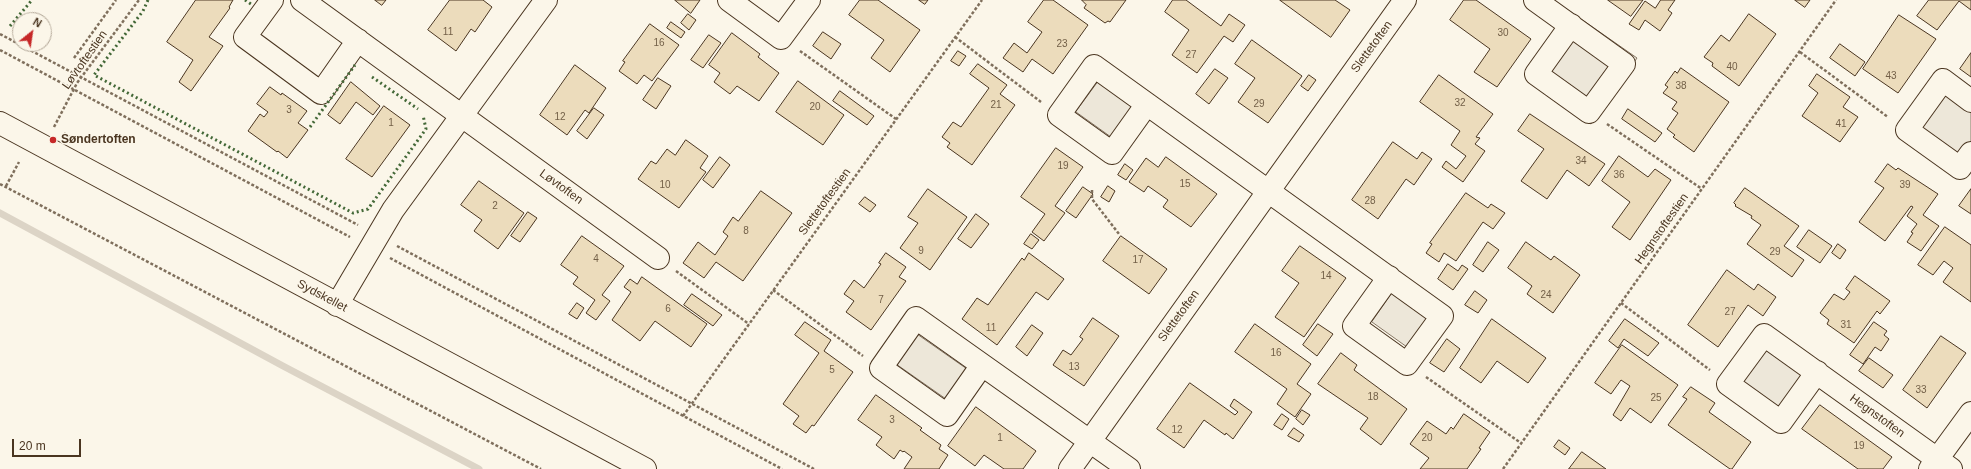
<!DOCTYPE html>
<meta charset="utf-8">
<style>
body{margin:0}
#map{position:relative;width:1971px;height:469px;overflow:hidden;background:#fbf6e9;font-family:Helvetica,sans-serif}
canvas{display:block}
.north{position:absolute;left:12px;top:12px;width:40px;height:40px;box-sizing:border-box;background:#fbf6e9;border:1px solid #b4a999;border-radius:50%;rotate:30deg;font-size:11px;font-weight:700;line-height:16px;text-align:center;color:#4a3520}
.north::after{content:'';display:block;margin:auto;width:14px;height:18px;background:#c62828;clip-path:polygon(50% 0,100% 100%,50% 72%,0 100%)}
.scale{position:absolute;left:12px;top:439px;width:69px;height:18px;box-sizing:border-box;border:2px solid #4a3520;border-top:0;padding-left:5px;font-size:12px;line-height:14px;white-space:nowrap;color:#4a3520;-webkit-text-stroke:3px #fbf6e9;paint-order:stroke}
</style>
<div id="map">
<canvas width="1971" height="469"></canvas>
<div class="north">N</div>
<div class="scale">20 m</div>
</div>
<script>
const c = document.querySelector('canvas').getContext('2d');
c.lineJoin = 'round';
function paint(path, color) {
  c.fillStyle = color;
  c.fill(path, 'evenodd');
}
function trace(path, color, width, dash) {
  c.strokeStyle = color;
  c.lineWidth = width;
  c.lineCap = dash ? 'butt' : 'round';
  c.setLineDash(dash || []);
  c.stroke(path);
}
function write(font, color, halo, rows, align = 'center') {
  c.font = font + ' Helvetica,sans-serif';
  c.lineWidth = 3;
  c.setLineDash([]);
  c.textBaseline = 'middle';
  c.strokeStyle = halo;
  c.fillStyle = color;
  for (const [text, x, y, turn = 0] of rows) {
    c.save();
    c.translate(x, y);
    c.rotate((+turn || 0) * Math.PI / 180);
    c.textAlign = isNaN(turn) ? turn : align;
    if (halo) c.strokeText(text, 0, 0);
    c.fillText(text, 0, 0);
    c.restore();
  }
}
const parking = new Path2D(`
 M 1571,12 L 1637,58 L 1591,124 L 1526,78 Z
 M 1943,74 L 1971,92 L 1971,168 L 1902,135 Z
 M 1098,82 L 1132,107 L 1111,137 L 1076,112 Z
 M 1393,292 L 1428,317 L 1407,347 L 1372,322 Z
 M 1764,328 L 1827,369 L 1785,431 L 1723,390 Z
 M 917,334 L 967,369 L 946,399 L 896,364 Z`);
paint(parking, '#ede7d9');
trace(parking, '#887966', 1);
trace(new Path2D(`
 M 0,213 L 283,366 L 479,469`), '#dcd4c6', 7);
const building = new Path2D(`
 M 196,0 L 233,0 L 229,7 L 230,8 L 209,37 L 223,46 L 191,91 L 179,82 L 193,60 L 167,42 Z
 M 375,0 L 386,0 L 382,5 Z
 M 450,0 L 483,0 L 492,7 L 475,32 L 471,29 L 456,51 L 428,30 Z
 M 675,0 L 700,0 L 691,13 Z
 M 860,0 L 878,0 L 920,30 L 890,72 L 871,58 L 884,40 L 849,15 Z
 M 919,0 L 928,0 L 925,4 Z
 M 1044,0 L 1053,0 L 1088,25 L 1053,74 L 1032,59 L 1023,72 L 1003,58 L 1014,43 L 1027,53 L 1042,32 L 1028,22 Z
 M 1082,0 L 1126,0 L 1110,22 L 1108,21 L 1105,23 L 1084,8 L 1086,5 Z
 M 1173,0 L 1186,0 L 1221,26 L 1229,14 L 1245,25 L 1233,42 L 1224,36 L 1197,73 L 1172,55 L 1189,30 L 1165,12 Z
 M 1280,0 L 1335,0 L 1350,10 L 1331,37 Z
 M 1464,0 L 1476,0 L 1531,39 L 1497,87 L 1474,72 L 1490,49 L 1450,20 Z
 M 1608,0 L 1643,0 L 1631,16 Z
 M 1661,0 L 1675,0 L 1668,10 L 1672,13 L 1660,31 L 1645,20 L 1639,30 L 1629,24 L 1645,1 L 1655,8 Z
 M 1795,0 L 1810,0 L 1805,7 Z
 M 1929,0 L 1971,0 L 1971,10 L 1959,1 L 1937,30 L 1917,16 Z
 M 688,14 L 696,20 L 689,30 L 681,23 Z
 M 1749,14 L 1776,34 L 1739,86 L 1712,66 L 1713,63 L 1704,57 L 1721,35 L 1729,41 Z
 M 1899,15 L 1936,39 L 1898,93 L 1863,69 Z
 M 671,22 L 685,32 L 681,38 L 667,28 Z
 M 650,24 L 679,45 L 652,81 L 644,75 L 637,84 L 619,71 L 625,62 L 623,61 Z
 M 823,32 L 841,44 L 831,59 L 813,46 Z
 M 732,33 L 760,54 L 758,57 L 779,73 L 759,101 L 737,86 L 730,94 L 714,82 L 720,73 L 709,65 Z
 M 709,35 L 721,43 L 703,68 L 691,60 Z
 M 1252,40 L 1302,76 L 1268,123 L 1238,102 L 1255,78 L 1235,64 Z
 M 1840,44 L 1865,62 L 1855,76 L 1830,58 Z
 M 958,51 L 966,56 L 959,66 L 951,61 Z
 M 1971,53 L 1971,77 L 1960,69 Z
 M 978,64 L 1007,85 L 1000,94 L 1015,105 L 972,165 L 947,147 L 950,143 L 942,137 L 953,122 L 961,127 L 989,88 L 970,74 Z
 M 575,65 L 606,88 L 589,113 L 585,110 L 567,135 L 540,115 Z
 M 1681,68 L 1729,102 L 1694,152 L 1673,137 L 1675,135 L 1667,129 L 1678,113 L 1672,109 L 1677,102 L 1663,93 L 1668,87 L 1665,85 L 1675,71 L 1677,73 Z
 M 1215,69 L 1228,78 L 1209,104 L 1196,94 Z
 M 1817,74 L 1850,97 L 1843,107 L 1858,117 L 1840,142 L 1802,116 L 1818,93 L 1809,86 Z
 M 1309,75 L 1316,80 L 1308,91 L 1301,86 Z
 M 1439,75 L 1493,114 L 1476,137 L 1480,138 L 1475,144 L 1485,151 L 1463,182 L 1442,167 L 1446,161 L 1456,169 L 1466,156 L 1451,145 L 1460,131 L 1420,102 Z
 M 658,78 L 671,86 L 656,109 L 643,100 Z
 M 798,81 L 844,115 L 823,145 L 776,112 Z
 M 351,82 L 380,106 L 373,115 L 356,102 L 340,124 L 328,115 Z
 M 270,87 L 281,95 L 282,93 L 307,111 L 298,123 L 308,130 L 287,158 L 278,151 L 277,152 L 248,131 L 260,114 L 264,117 L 268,112 L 257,104 Z
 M 840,91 L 874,116 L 867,125 L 833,101 Z
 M 384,106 L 410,125 L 372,177 L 346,159 Z
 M 594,108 L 604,115 L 587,139 L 577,131 Z
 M 1628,109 L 1662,133 L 1655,142 L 1622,119 Z
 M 1530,114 L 1605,164 L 1589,186 L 1567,170 L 1547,199 L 1521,181 L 1544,149 L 1518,131 Z
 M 65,133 L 73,138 L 71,141 L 63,136 Z
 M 686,140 L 708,156 L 700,168 L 706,172 L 679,208 L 638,179 L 651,161 L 656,164 L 667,149 L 675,155 Z
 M 1393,142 L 1417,159 L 1422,152 L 1432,159 L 1414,185 L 1406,179 L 1378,219 L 1352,200 Z
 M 1056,148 L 1083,167 L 1055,206 L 1065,213 L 1044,241 L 1032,232 L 1045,214 L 1021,197 Z
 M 1619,156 L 1648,177 L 1655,169 L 1671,180 L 1630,240 L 1612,227 L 1630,202 L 1602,181 Z
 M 720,157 L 730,165 L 713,188 L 703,180 Z
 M 1166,157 L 1217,194 L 1191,227 L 1163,207 L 1168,200 L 1148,186 L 1144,192 L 1129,182 L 1146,158 L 1158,167 Z
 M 1125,164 L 1133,170 L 1126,180 L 1118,175 Z
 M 1888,164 L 1896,170 L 1898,168 L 1938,194 L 1923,215 L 1939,226 L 1921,251 L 1907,242 L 1913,233 L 1911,232 L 1917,224 L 1907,216 L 1913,207 L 1911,206 L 1885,241 L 1859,222 L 1884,188 L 1875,182 Z
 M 479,181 L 524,213 L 498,249 L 474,231 L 482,220 L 461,205 Z
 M 1108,186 L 1115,191 L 1109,202 L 1101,197 Z
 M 1083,187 L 1093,194 L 1076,218 L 1066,211 Z
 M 1745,188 L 1799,226 L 1784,246 L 1804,260 L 1792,277 L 1747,244 L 1761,225 L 1751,218 L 1752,216 L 1735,206 L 1736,205 L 1734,203 Z
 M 928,189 L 967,217 L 930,270 L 900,248 L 918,223 L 908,217 Z
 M 1971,189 L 1971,214 L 1959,206 Z
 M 761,191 L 792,213 L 743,281 L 716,262 L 704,278 L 683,263 L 698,242 L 715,255 L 728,236 L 723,232 L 733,217 L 738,221 Z
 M 1466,193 L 1488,208 L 1491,204 L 1505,213 L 1493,229 L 1483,222 L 1456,261 L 1444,253 L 1439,262 L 1426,253 L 1432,244 L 1430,243 Z
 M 865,197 L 876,205 L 870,212 L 859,204 Z
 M 528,212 L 537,218 L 520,242 L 511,236 Z
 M 976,214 L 989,224 L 971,248 L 958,239 Z
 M 1945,227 L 1971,245 L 1971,302 L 1943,282 L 1953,268 L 1944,261 L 1933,275 L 1918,265 Z
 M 1809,230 L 1832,246 L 1820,263 L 1797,247 Z
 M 1031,234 L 1039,240 L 1032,249 L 1024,244 Z
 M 582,236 L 624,266 L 602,295 L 610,301 L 596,320 L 586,313 L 595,300 L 573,284 L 578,277 L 561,265 Z
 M 1121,236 L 1167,269 L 1149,294 L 1103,261 Z
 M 1488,242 L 1499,250 L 1483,272 L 1473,265 Z
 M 1526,242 L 1551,260 L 1554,256 L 1580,275 L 1553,313 L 1527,294 L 1532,286 L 1508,268 Z
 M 1838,244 L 1846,250 L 1840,259 L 1832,253 Z
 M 1300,246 L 1346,278 L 1304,337 L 1275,317 L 1299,283 L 1282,271 Z
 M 886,253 L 906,267 L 899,277 L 906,281 L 871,330 L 846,312 L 854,301 L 844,294 L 854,280 L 864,288 L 881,264 L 879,263 Z
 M 1029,253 L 1064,279 L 1048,300 L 1036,292 L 997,345 L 962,319 L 977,298 L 988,305 L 1022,258 L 1024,260 Z
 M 1448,264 L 1458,271 L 1462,265 L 1468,269 L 1453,290 L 1438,279 Z
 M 1727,270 L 1754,290 L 1758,284 L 1776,297 L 1763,316 L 1748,305 L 1718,347 L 1688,325 Z
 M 1855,276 L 1890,301 L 1880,314 L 1877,311 L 1854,343 L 1827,324 L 1829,320 L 1820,313 L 1834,294 L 1844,300 L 1850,292 L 1846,289 Z
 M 642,277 L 707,324 L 691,347 L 655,321 L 640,341 L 612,320 L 631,292 L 624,287 L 630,279 L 637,284 Z
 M 1475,291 L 1487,300 L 1478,313 L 1465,305 Z
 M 692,294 L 722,315 L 713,326 L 684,305 Z
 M 577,303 L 584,308 L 577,319 L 569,314 Z
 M 1093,318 L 1119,336 L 1084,386 L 1053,365 L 1063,350 L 1071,355 L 1083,339 L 1080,337 Z
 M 1492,319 L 1546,358 L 1528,383 L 1497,361 L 1481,383 L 1460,368 Z
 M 1625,319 L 1659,343 L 1648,356 L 1624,339 L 1618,348 L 1609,341 Z
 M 805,322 L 831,340 L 824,351 L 853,372 L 814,426 L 812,425 L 806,433 L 793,424 L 799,416 L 783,404 L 819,353 L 795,335 Z
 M 1874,322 L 1887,331 L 1884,335 L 1889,339 L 1881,351 L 1875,347 L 1863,364 L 1850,355 Z
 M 1255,324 L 1311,364 L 1297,384 L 1311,394 L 1295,417 L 1277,404 L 1287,389 L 1235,352 Z
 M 1318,324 L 1333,334 L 1317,356 L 1303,345 Z
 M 1032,325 L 1043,333 L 1027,356 L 1016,347 Z
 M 1941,336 L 1966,353 L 1927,408 L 1903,390 Z
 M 1447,339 L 1460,349 L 1444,372 L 1430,363 Z
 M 1622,345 L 1678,385 L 1651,423 L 1630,408 L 1621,421 L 1613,415 L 1630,386 L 1621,380 L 1611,394 L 1595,383 Z
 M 1341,353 L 1357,365 L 1354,370 L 1407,409 L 1381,445 L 1360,429 L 1368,418 L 1318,384 Z
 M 1869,358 L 1893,375 L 1883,388 L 1859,371 Z
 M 1190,383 L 1235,415 L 1238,412 L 1230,406 L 1234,399 L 1252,412 L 1233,439 L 1226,433 L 1225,435 L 1204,420 L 1184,448 L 1157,429 Z
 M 1691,387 L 1715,403 L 1709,412 L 1751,442 L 1732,469 L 1730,469 L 1668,425 L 1687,399 L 1683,397 Z
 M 876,395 L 922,428 L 920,430 L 941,445 L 939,449 L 948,455 L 939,469 L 904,469 L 912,457 L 904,451 L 903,452 L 900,450 L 894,459 L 876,445 L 882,437 L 858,420 Z
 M 1820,405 L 1892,457 L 1883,469 L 1858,469 L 1802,429 Z
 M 976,407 L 1036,451 L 1023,469 L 1004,469 L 984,455 L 975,466 L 948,446 Z
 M 1302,410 L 1310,415 L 1303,425 L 1296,419 Z
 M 1282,414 L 1289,419 L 1282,430 L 1274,425 Z
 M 1464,414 L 1490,432 L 1479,448 L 1481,449 L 1467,469 L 1420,469 L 1429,458 L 1410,444 L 1427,421 L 1446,434 L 1451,427 L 1453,429 Z
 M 1294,428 L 1304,435 L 1299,442 L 1288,436 Z
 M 1559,440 L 1570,448 L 1565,455 L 1554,447 Z
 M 1582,452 L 1606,469 L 1569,469 Z`);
paint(building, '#ecdcbc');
trace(building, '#4a3520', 1);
const minor = new Path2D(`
 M 272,0 L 245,37 L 321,93 L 358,40
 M 302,0 L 658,258
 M 729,0 L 781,38 L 809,0
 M 1535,0 L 1624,64 L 1589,112 L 1536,74 L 1571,25
 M 1971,101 L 1943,80 L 1907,130 L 1960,168 L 1971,153
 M 1147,104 L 1112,153 L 1059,115 L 1094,66 L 1442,316 L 1407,364 L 1354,326 L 1389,277
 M 0,123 L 645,469
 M 337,305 L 393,210 L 546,0
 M 982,365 L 947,415 L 881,368 L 916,318 L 1129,469
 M 1817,372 L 1781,422 L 1728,384 L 1764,335 L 1951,469
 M 1070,469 L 1405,0
 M 1930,469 L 1971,413`);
trace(minor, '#4a3520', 24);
trace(new Path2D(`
 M 0,34 L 358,225
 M 955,37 L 1041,102
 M 0,50 L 350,237
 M 800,51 L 896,119
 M 1800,52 L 1888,117
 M 74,58 L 116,0
 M 1607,124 L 1702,189
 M 54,127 L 77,83 L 139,0
 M 0,184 L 541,469
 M 6,186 L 19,162
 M 1092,190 L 1092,199 L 1119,234
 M 397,246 L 814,469
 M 390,258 L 782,469
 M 676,271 L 749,324
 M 773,290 L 863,356
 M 1621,303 L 1710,370
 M 1426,377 L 1521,443
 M 683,416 L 982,0
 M 1503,469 L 1836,0`), '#7f6f5c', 2.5, [3, 2]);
trace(minor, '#fbf6e9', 22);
trace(new Path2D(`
 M 148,0 L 143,11 L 94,75 L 353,213 L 368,209 L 426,129 L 423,115
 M 245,0 L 251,4
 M 10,26 L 32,0
 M 372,77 L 418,109
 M 310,127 L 355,65`), '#436837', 3, [2, 3]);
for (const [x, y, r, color] of [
 [53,140,4,"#c62828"]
]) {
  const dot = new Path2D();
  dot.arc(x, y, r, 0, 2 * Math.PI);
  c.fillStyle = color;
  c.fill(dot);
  trace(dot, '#fbf6e9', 1.5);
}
write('10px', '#725f47', null, [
 ["11",448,32],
 ["30",1503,33],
 ["16",659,43],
 ["23",1062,44],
 ["27",1191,55],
 ["40",1732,67],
 ["43",1891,76],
 ["38",1681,86],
 ["32",1460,103],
 ["29",1259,104],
 ["21",996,105],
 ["20",815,107],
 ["3",289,110],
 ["12",560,117],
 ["1",391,123],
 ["41",1841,124],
 ["34",1581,161],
 ["19",1063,166],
 ["36",1619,175],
 ["15",1185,184],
 ["10",665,185],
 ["39",1905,185],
 ["28",1370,201],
 ["2",495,206],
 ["8",746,231],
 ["9",921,251],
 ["29",1775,252],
 ["4",596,259],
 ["17",1138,260],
 ["14",1326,276],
 ["24",1546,295],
 ["7",881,300],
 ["6",668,309],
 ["27",1730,312],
 ["31",1846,325],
 ["11",991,328],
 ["16",1276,353],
 ["13",1074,367],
 ["5",832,370],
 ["33",1921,390],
 ["18",1373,397],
 ["25",1656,398],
 ["3",892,420],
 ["12",1177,430],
 ["1",1000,438],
 ["20",1427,438],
 ["19",1859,446]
]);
write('12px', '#4a3520', '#fbf6e9', [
 ["Slettetoften",1372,47,-54],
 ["Løvtoftestien",85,60,-55],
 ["Løvtoften",561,187,36],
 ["Slettetoftestien",825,202,-54],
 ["Hegnstoftestien",1662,229,-55],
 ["Sydskellet",322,296,28],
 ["Slettetoften",1179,316,-54],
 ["Hegnstoften",1877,416,36]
]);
write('bold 12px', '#4a3520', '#fbf6e9', [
 ["Søndertoften",61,140]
], 'left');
</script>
